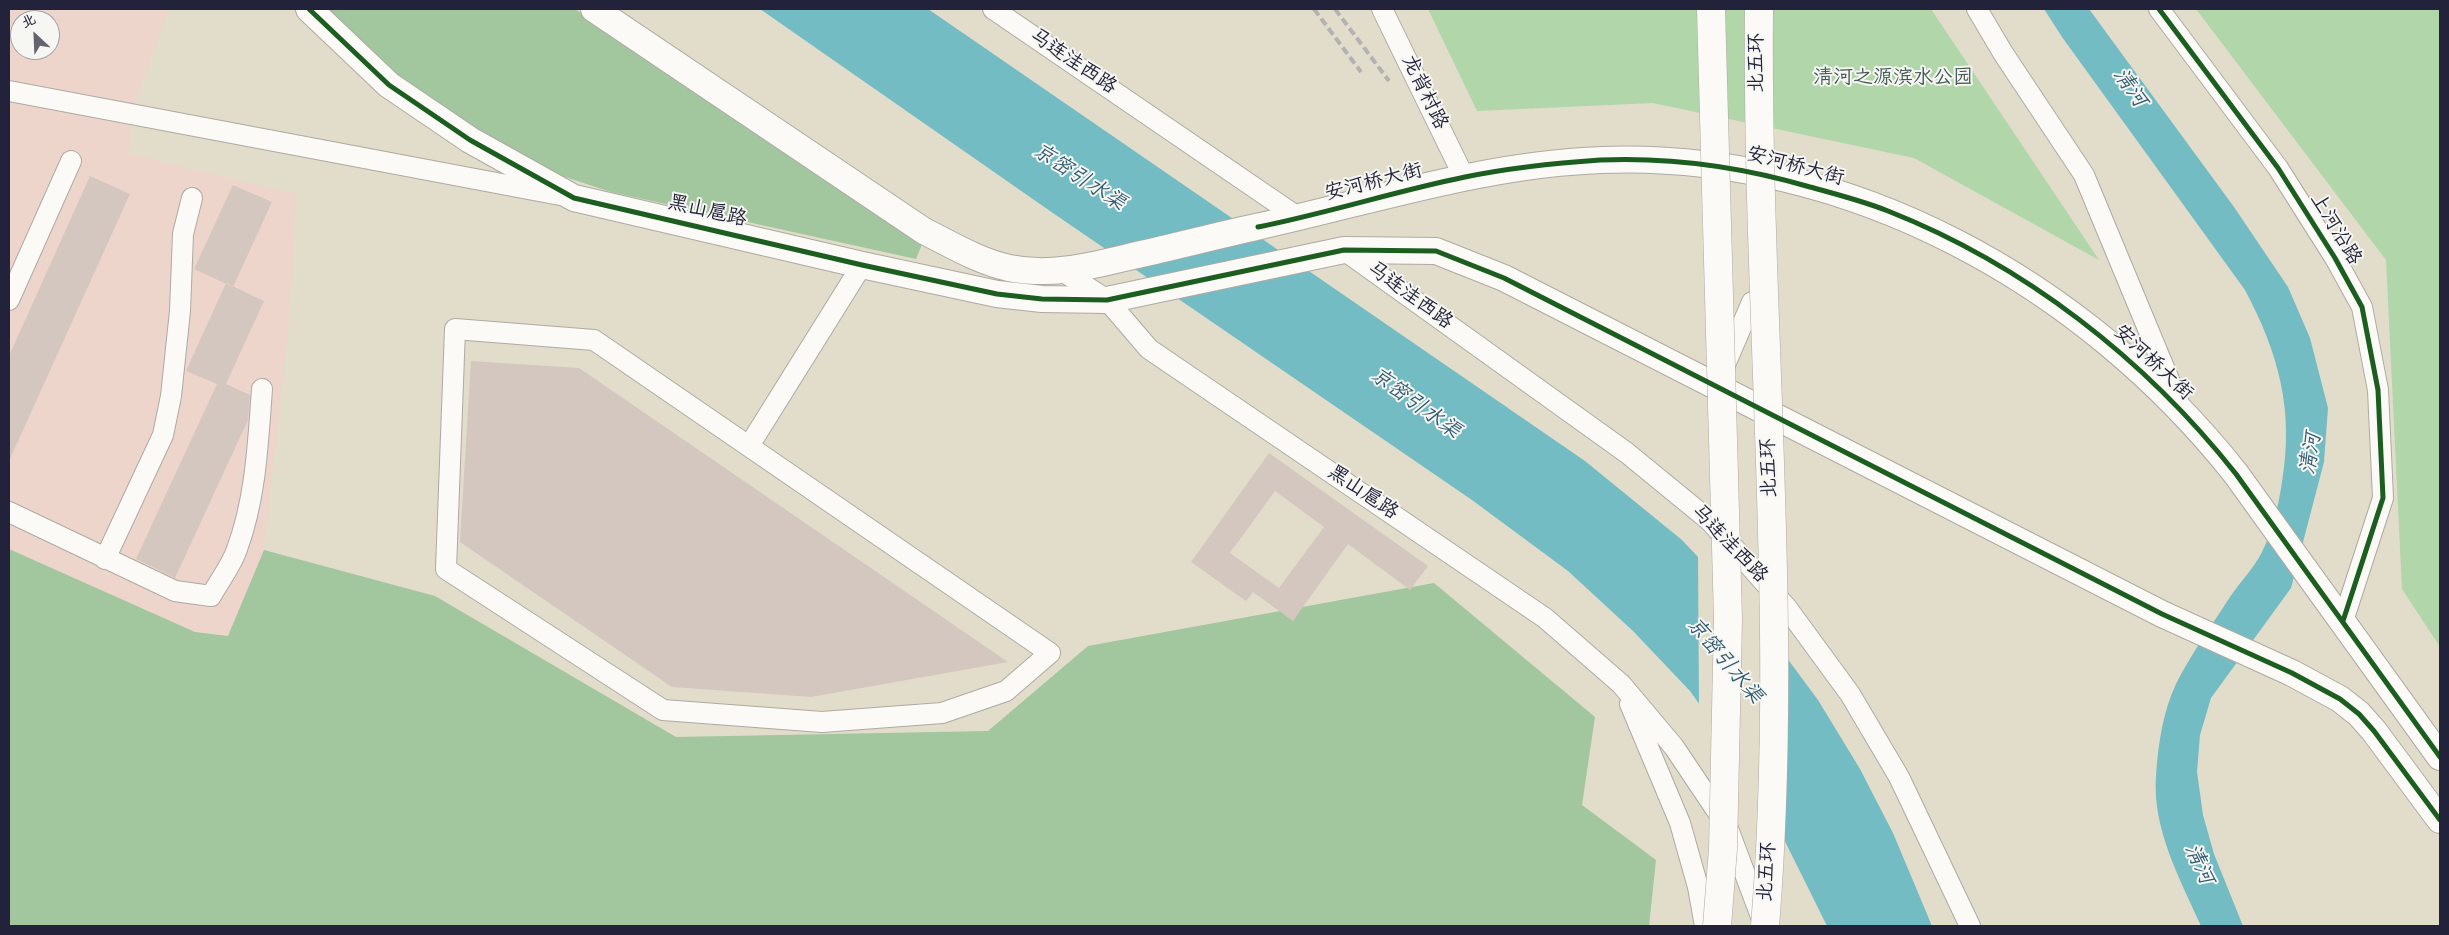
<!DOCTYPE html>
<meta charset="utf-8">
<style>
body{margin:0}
#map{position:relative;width:2449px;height:935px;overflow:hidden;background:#e2dcca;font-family:"Indie Flower","LXGW WenKai TC",sans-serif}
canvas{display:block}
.frame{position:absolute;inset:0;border:10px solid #22223b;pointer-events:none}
.north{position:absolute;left:10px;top:10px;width:50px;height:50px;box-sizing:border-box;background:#f6f6f2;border:1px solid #a1a1a9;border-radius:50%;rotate:335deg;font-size:14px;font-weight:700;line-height:20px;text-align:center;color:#22223b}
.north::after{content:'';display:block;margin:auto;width:18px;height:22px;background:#65636d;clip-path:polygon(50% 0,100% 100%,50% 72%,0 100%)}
</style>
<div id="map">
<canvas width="2449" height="935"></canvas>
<div class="frame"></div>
<div class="north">北</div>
</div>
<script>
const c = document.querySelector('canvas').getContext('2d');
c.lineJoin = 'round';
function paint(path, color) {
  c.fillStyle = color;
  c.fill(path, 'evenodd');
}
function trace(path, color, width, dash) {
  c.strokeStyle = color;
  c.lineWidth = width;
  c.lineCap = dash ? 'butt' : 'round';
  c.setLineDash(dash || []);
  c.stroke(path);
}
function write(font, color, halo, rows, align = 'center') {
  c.font = font + ' "Indie Flower","LXGW WenKai TC",sans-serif';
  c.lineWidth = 4;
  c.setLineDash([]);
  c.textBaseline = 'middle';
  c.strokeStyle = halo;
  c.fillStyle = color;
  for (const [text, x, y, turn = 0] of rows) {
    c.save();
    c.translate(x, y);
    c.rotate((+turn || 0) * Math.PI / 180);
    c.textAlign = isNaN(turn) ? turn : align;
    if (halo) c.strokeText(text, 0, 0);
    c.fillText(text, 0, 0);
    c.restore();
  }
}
paint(new Path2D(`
 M 9,9 L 168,9 L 131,115 L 130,154 L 296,194 L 288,329 L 264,550 L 229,636 L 195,632 L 9,549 ZM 20,20 L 50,20 L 50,50 L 20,50 Z`), '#eed5cc');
paint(new Path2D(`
 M 1428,9 L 1931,9 L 2099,260 L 1914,158 L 1653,103 L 1477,111 Z
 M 2196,9 L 2440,9 L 2440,647 L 2402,589 L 2386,260 Z`), '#b1d6aa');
paint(new Path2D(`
 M 322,9 L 575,9 L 807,162 L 922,244 L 916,259 L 611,192 L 562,176 L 512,151 L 450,114 L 396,75 Z
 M 9,549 L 195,632 L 228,636 L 264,550 L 435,596 L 676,737 L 988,731 L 1088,646 L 1434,583 L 1595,717 L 1582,805 L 1656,860 L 1649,926 L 9,926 Z`), '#a2c69e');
paint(new Path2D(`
 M 760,9 L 928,9 L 1585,461 L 1682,540 L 1764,627 L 1818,700 L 1860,769 L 1893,833 L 1932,926 L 1827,926 L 1757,785 L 1690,691 L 1633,631 L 1568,571 L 1472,500 L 1050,211 Z
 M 2044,9 L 2089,9 L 2234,207 L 2288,287 L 2310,338 L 2328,408 L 2324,462 L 2291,588 L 2211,698 L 2200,735 L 2197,772 L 2203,815 L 2214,854 L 2243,926 L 2201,926 C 2180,879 2152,829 2156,776 C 2158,745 2163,711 2176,684 C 2191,654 2212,625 2230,597 C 2240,582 2253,569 2261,554 C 2273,531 2278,508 2282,482 C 2294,410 2279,354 2245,290 L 2062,37 Z`), '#73bcc4');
paint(new Path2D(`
 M 1698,553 L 1765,625 L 1780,835 L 1755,786 L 1699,708 Z`), '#e2dcca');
paint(new Path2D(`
 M 90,176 L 130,194 L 9,461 L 9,356 Z
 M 233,185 L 272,202 L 233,287 L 194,269 Z
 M 226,283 L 264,301 L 226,384 L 250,395 L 248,420 L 175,578 L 136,559 L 217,384 L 186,371 Z
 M 471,361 L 579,368 L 1008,662 L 811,697 L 672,687 L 460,542 Z
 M 1269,453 L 1428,566 L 1410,590 L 1348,544 L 1293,621 L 1253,592 L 1246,601 L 1191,562 ZM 1275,491 L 1324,527 L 1279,588 L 1230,553 Z`), '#d4c7bf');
const minor = new Path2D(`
 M 993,9 L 1299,218
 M 1382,9 L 1464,177
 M 1977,9 L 2003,53 L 2084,175 L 2180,406
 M 2159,9 L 2278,168 L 2335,258 L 2362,307 L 2378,390 L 2383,498 L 2343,621
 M 9,91 L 560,195
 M 1344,250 L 1627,453 L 1710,521 L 1787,608 L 1850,694 L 1899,777 L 1970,926
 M 1064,272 L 1107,300 L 1149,349 L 1545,618 L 1621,684 L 1674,747 L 1727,826 L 1763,922
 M 9,300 L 71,161
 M 455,329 L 594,340 L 1050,653 L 1006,691 L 942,713 L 822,722 L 663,710 L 446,569 Z
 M 1724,367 L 1752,302
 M 749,446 L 862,265
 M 9,512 L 175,591 L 211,596 C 219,581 232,565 237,549 C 256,498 258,442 262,389
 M 105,559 L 163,435 L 171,396 L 180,311 L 183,234 L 192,198
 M 1630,704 L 1680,823 L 1698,887 L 1705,926`);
const major = new Path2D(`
 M 309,9 L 389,85 L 470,140 L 574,198 L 862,265 L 997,294 L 1042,299 L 1107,300 L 1344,250 L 1436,251 L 1504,278 L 2162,614 L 2292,673 L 2340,699 L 2359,714 L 2374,731 L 2440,820
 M 594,9 L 924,231 C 952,245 978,261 1009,268 C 1053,277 1094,265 1137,255 C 1177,246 1216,236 1256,227 C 1370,202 1484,164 1602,160 C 1849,151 2085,283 2236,474 L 2440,757`);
trace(minor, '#aeaaa2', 22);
trace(major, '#aeaaa2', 28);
trace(minor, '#fbfaf7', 20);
trace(major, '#fbfaf7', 26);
trace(new Path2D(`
 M 1314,9 L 1361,72
 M 1335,9 L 1389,81`), '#b2b2b2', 4, [8, 4]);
const highwayBridge = new Path2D(`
 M 1711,9 L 1728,619 L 1723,849 L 1717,926
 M 1759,9 C 1756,315 1790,620 1765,926`);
trace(highwayBridge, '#aeaaa2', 29, []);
trace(highwayBridge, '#fbfaf7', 28);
trace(new Path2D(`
 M 309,9 L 389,85 L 470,140 L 574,198 L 862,265 L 997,294 L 1042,299 L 1107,300 L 1344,250 L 1436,251 L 1504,278 L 2162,614 L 2292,673 L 2340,699 L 2359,714 L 2374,731 L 2440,820
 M 2159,9 L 2278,168 L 2335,258 L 2362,307 L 2378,390 L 2383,498 L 2343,621
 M 1258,227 C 1328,213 1396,191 1465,177 C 1509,168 1555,163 1600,160 C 1672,157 1742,167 1810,187 C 1836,194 1863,201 1888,211 C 2025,265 2145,359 2236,474 L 2440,757`), '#1b5e20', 5);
write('20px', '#22223b', '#f6f6f2', [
 ["马连洼西路",1072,63,34],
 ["北五环",1759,63,-90],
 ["龙背村路",1423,93,64],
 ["安河桥大街",1795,168,15],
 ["安河桥大街",1374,184,-14],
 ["黑山扈路",707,213,13],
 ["上河沿路",2334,230,59],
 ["马连洼西路",1409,297,36],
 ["安河桥大街",2152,364,43],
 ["北五环",1771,468,-92],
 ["黑山扈路",1362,494,34],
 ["马连洼西路",1728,545,46],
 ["北五环",1769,872,-86]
]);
write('20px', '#415754', '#f6f6f2', [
 ["清河之源滨水公园",1893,80]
]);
write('italic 21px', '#2f5a71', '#f6f6f2', [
 ["清河",2128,89,55],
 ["京密引水渠",1078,179,33],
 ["京密引水渠",1414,405,36],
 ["清河",2313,454,-81],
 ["京密引水渠",1723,662,50],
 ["清河",2197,865,65]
]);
</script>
